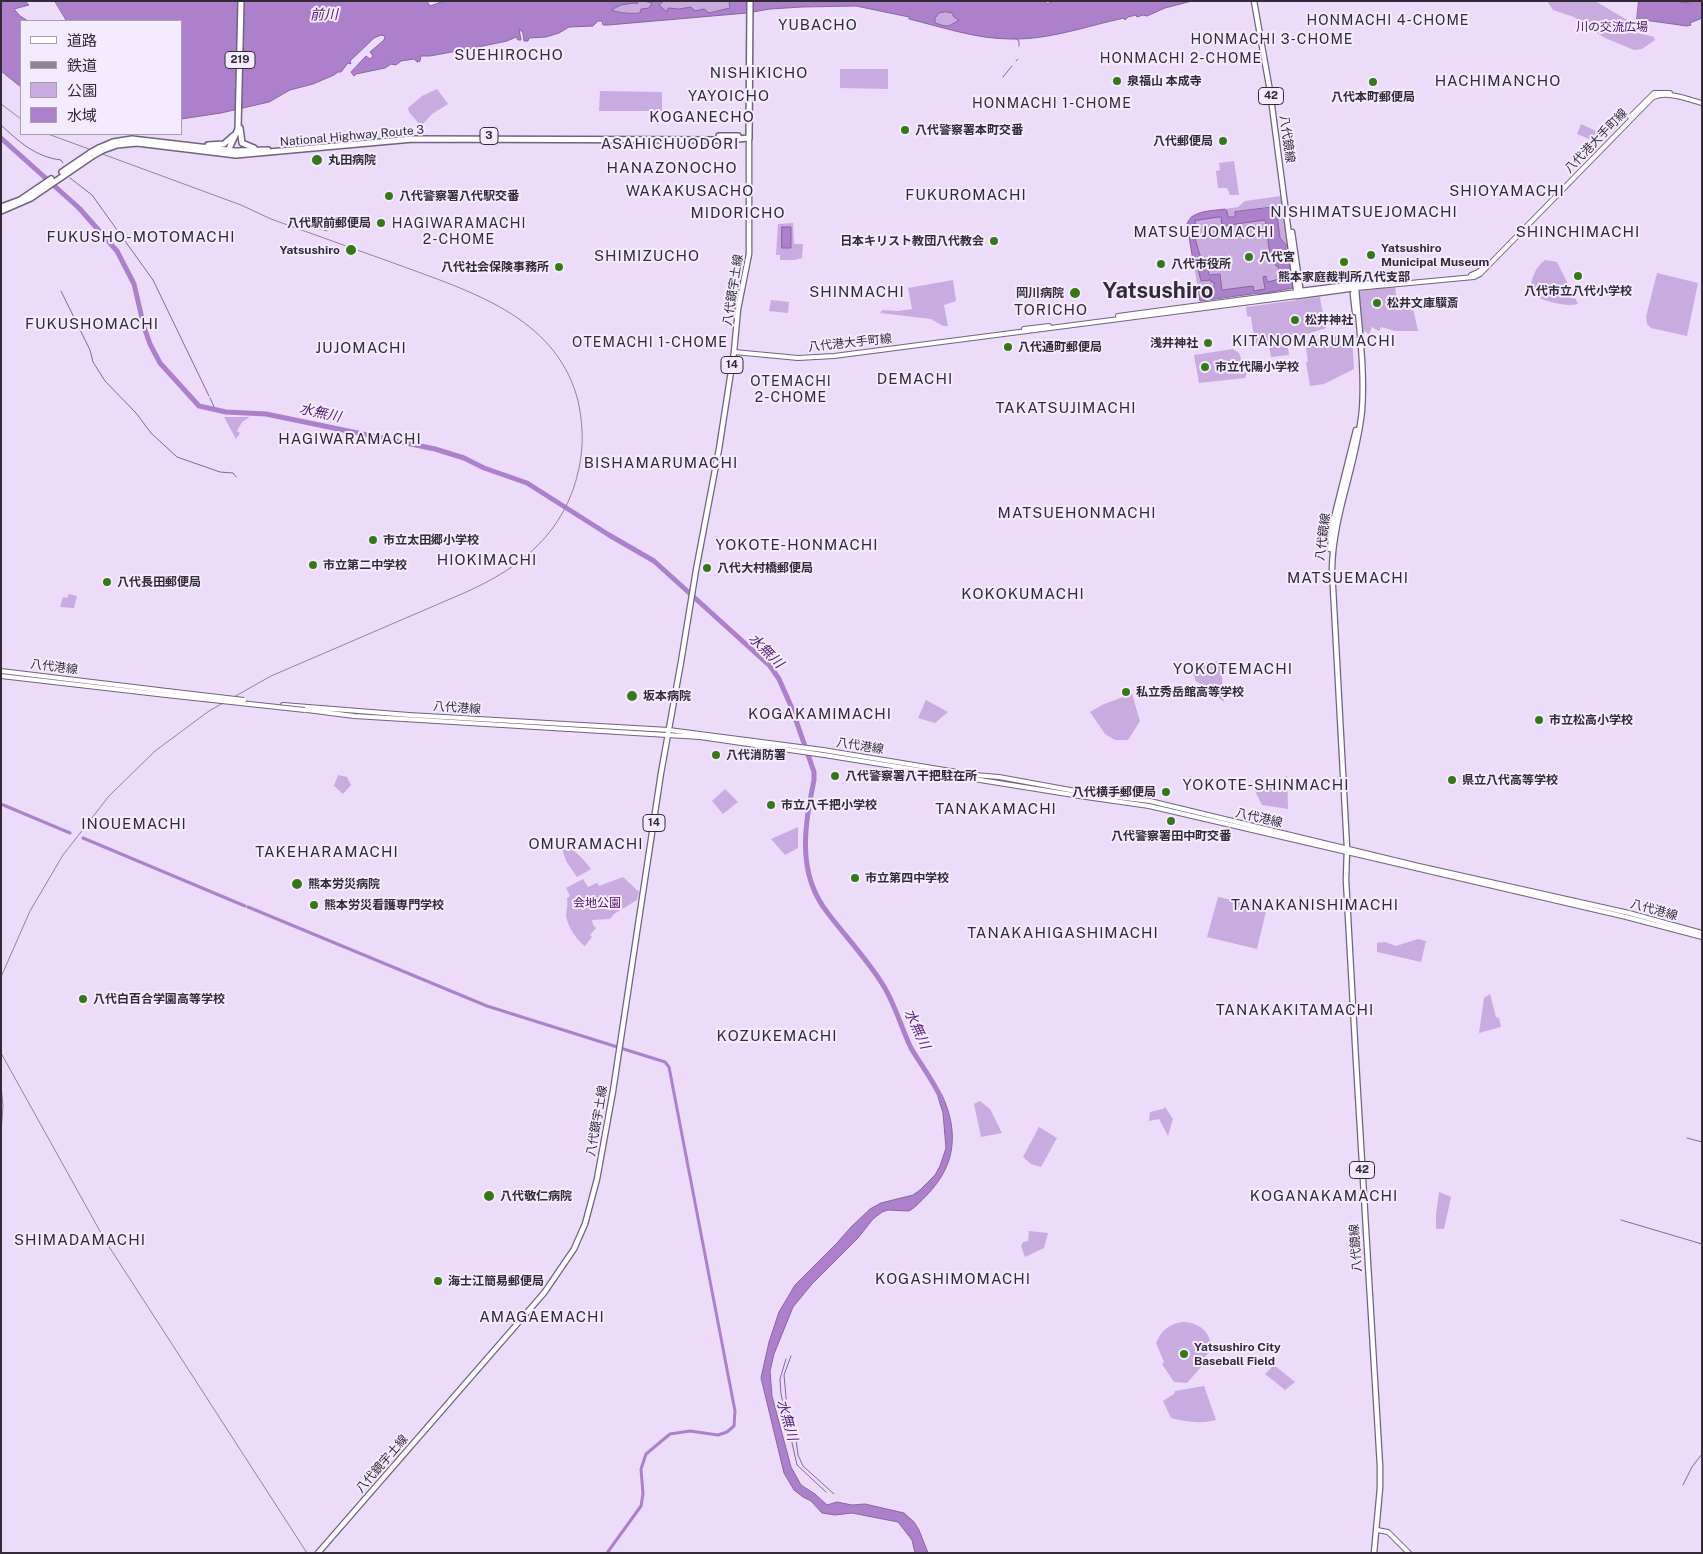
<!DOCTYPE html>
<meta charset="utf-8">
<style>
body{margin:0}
#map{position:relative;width:1703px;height:1554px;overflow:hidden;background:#ecdbf9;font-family:"Public Sans","Noto Sans JP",sans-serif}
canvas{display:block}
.frame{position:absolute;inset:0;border:2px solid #322b37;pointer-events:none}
.legend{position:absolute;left:20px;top:20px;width:162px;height:115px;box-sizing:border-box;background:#f5ebfe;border:1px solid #a79eae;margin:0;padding:6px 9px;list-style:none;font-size:15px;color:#322b37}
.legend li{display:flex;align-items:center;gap:10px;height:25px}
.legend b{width:25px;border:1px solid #a79eae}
</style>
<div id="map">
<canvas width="1703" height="1554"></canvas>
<div class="frame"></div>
<ul class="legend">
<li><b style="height:6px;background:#fff"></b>道路</li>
<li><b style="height:6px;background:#8f8398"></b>鉄道</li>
<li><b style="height:14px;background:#c9abdf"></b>公園</li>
<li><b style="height:14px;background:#ac80cb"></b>水域</li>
</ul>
</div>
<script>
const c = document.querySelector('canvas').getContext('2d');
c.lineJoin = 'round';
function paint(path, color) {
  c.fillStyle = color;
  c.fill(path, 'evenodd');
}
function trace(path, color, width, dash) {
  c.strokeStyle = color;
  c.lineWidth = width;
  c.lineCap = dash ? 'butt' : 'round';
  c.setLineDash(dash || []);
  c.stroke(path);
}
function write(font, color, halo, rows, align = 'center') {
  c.font = font + ' "Public Sans","Noto Sans JP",sans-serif';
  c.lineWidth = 4;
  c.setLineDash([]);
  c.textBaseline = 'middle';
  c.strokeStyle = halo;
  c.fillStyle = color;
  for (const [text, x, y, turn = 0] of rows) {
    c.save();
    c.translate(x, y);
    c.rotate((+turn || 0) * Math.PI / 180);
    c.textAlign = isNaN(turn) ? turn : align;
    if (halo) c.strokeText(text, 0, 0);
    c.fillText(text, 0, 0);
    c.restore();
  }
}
paint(new Path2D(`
 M 613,1 L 810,1 L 802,7 L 770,9 L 747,13 L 617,24 L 609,16 Z
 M 926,1 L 939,13 L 952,13 L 990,25 L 991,23 L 1020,25 L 1057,34 C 1042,36 1027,39 1011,39 C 977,39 942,27 909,19 L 910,17 L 902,15 L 856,6 Z
 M 1547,1 L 1595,1 L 1634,24 L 1631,31 L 1654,37 L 1655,40 L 1642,49 L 1634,50 L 1605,38 L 1574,17 L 1553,10 Z
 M 840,69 L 888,69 L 888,89 L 840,88 Z
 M 437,89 L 448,104 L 432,114 L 421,126 L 409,112 L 408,108 L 422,96 Z
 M 600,91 L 662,92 L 662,111 L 599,111 Z
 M 1581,124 L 1596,131 L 1592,140 L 1577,134 Z
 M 1234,161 L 1239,195 L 1230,195 L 1227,188 L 1218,188 L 1216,171 L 1220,170 L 1219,163 Z
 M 1281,196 L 1293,287 L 1200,301 L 1187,224 L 1191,216 L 1196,214 L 1238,207 L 1245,201 Z
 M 793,223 L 794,244 L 803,244 L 802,258 L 795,260 L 780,260 L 780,255 L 776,255 L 778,224 Z
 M 1545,260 L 1557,262 L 1578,304 C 1565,308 1545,300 1532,296 C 1528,284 1535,267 1545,260 Z
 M 1657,273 L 1698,283 L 1687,336 L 1651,328 L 1647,324 L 1646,317 Z
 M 953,280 L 956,301 L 944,305 L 948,326 L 943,326 L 931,319 L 880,313 L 882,310 L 898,311 L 912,309 L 908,288 Z
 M 1395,286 L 1398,309 L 1413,308 L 1418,331 L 1395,331 L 1381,327 L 1379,331 L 1372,327 L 1369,334 L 1361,329 L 1358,292 L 1362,289 Z
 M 1320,297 C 1321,308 1325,317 1326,328 L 1300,336 L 1299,334 L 1289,335 L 1289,338 L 1255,344 L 1251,317 L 1247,316 L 1246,307 Z
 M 771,300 L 789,302 L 788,313 L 769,311 Z
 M 1337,336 L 1352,336 L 1354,369 L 1324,384 L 1310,386 L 1306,362 L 1308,362 L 1305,341 Z
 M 1287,342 L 1289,355 L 1271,357 L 1269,345 Z
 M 1233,349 L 1239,353 L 1247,373 L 1245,378 L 1199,383 L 1194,355 Z
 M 224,417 L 250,417 L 242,422 L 237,431 L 240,433 L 236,439 Z
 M 69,594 L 77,596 L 74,608 L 60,607 L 63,597 L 67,598 Z
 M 1219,661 L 1221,666 L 1224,702 L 1196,681 L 1192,671 L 1192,664 Z
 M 1132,694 L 1140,721 L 1128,740 L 1115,740 L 1105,734 L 1090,712 L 1104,704 Z
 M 926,700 L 948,712 L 935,723 L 918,718 Z
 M 338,775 L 347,777 L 351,785 L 343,794 L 334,786 Z
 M 1287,776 L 1288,809 L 1262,805 L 1255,791 Z
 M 725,789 L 738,802 L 723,814 L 712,801 Z
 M 798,827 L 798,848 L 785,855 L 771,839 Z
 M 565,847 C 574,848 585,861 591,869 L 577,877 L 566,861 L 562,849 Z
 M 623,877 L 639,892 L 637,900 L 614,914 L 610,919 L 592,920 L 593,925 L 596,928 L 590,935 L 592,937 L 585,946 C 577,941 566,924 566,914 C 567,908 568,905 567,898 L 570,896 L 566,888 L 583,879 L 588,887 L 597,883 L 599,886 Z
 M 1218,897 L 1267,907 L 1257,949 L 1207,937 Z
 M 1418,939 L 1426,941 L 1421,962 L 1377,952 L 1377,943 L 1385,942 L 1396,946 Z
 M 1490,994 L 1496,1017 L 1499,1018 L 1501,1027 L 1479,1033 L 1484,998 Z
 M 980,1101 L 990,1109 L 1002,1133 L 981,1137 L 974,1104 Z
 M 1165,1107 L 1173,1119 L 1168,1136 L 1159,1119 L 1149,1121 L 1150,1112 L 1163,1109 Z
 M 1039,1127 L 1057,1138 L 1041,1167 L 1031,1164 L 1023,1157 Z
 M 1439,1192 L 1451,1197 L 1444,1229 L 1436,1229 L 1436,1214 Z
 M 1029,1231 L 1048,1233 L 1044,1248 L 1025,1257 L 1021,1246 L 1023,1242 L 1028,1241 Z
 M 1182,1322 C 1199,1322 1210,1331 1212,1349 L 1201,1361 L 1201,1367 L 1187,1383 L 1174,1382 L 1162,1364 L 1164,1362 L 1156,1343 C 1161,1331 1169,1324 1182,1322 Z
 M 1274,1365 L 1295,1382 L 1285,1390 L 1265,1374 Z
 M 1204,1386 L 1216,1420 C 1199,1424 1187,1422 1171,1418 L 1163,1401 L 1174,1394 L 1175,1391 Z`), '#c9abdf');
const water = new Path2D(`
 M 1,1 L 25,1 L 29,5 L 14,9 L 20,16 L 28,21 L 21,21 L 21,87 L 1,71 Z
 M 55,1 L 427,1 L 430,6 L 444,1 L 638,1 L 637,4 L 634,3 L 621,5 L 611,10 C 619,13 631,14 640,13 L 641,9 L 649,8 L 652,3 L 644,1 L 664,1 L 659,5 L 667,12 L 668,8 L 679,9 L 691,7 L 695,11 L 704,9 L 709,13 L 730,8 L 729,1 L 1045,1 L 1047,4 L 1053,1 L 1192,1 L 1165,8 L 1147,16 L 1143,15 L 1137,17 L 1136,15 L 1128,17 L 1125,20 L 1124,18 C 1087,26 1049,40 1011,39 C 976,39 942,27 909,19 L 909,17 L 856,6 L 802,7 L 770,9 L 747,13 L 608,25 L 603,25 L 602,21 L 598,21 L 593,26 L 569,27 L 559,33 L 546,37 L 529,38 L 528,41 L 524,41 L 523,33 L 519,29 L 521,40 L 518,40 L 516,37 L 507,41 L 478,47 L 430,56 L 421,56 L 420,61 L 417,62 L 414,59 L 401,61 L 396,65 L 391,64 L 385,68 L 356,74 L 354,76 L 351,72 L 366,56 L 370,59 L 373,56 L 370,52 L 384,40 L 385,36 L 381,35 L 374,38 L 350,61 L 351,64 L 348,63 L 341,72 L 338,72 L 334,75 L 313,84 L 290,90 L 269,102 L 221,113 L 181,119 L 181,21 L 67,21 ZM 946,12 L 952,13 L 954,17 L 959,20 C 946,28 949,27 935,23 L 935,18 L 939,13 Z
 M 1639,1 L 1673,1 L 1690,3 L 1691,1 L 1702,1 L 1702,18 L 1690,23 L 1691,25 L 1687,26 L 1637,19 Z
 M 1276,207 L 1280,238 L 1288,247 L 1293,288 L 1261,294 L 1259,293 L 1200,301 L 1198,290 L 1214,288 L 1214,282 L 1211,282 L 1211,280 L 1201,281 L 1198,269 L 1194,267 L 1187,224 C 1192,210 1212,211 1225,209 L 1227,211 L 1228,217 L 1235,217 L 1235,212 ZM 1221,217 L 1222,226 L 1265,220 L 1270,255 L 1274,255 L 1276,266 L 1278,266 L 1280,279 L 1267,282 L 1266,276 L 1263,277 L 1265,289 L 1254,291 L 1253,286 L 1222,290 L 1220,274 L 1209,275 L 1206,258 L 1201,259 L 1195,238 L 1198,237 L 1195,221 Z
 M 782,227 L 791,227 L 791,248 L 782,248 Z
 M 942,1095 C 959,1132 956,1165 927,1195 C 921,1201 916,1207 909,1211 L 888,1210 L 882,1212 L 873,1219 L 858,1238 L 812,1284 L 793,1307 L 774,1354 L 770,1371 L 772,1396 L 791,1467 L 801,1485 L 815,1494 L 827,1505 L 837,1502 L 852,1505 L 865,1504 L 904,1513 L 914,1522 L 919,1530 L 928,1553 L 915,1553 L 912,1540 L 898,1522 L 852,1513 L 835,1515 L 822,1513 L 811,1501 L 803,1497 L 794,1490 L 784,1473 L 761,1378 L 769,1342 L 779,1312 L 795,1285 L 837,1243 L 851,1227 L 870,1209 L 881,1203 L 913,1195 L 920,1190 L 935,1175 L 940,1166 L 946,1148 L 943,1113 L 938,1097 Z`);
paint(water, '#ac80cb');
trace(water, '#87669f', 1);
trace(new Path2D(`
 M 1015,38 L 1019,41 L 1019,46
 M 1016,61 L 1018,59
 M 1003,77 L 1012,66
 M 1,125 C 19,142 36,157 61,160 L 63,163
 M 70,178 L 92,195 L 153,280 L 209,396
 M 61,291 L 90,350 L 93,362 L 105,381 L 136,413 L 151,433 L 177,457 L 220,472 L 233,473 L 236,477
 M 210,398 L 216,411
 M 1687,1138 L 1702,1142
 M 1621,1220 L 1702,1244
 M 791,1356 L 784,1375 L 787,1408 L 795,1432 L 798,1455 L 803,1466 L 834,1494
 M 786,1359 L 780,1379 L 781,1394 L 797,1465 L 826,1492
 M 1683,1485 L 1692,1467 L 1702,1454`), '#87669f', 1);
trace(new Path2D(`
 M 1,804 L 70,833
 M 83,838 L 245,906
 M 248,907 L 487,1006 L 665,1062 L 669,1067 L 735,1411 L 734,1426 L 727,1432 L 718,1435 L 690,1431 L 670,1434 L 646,1454 L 641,1469 L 643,1494 L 641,1506 L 607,1553`), '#ac80cb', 3);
trace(new Path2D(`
 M 1,138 L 79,208 L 117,251 L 134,284 L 144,327 L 150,344 L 160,363 L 199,406 L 226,412 L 266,414 L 435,449 L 464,458 L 484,468 L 527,483 L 609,535 L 654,561 L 770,666 L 779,679 L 791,706 L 814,772 L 814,780 C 805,825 796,872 827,912 C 845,936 867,959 883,985 C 895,1004 901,1027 911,1048 C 921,1065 934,1082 942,1100`), '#ac80cb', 5);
const secondary = new Path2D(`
 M 1630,117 L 1654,93 L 1670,93
 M 1471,275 L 1478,272 L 1486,266
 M 1356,284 L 1407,281
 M 1356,288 L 1474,277 L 1480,274 L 1652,98 C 1666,90 1687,99 1702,103
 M 1118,316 L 1297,292
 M 1024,329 L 1049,326
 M 734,352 L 798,358 L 834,356 L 1297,296
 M 1,671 L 167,691
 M 1,676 L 166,695
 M 283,705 L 409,715 L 669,730 L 823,750 L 975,775 L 999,777 L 1092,794 L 1150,801 L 1419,866 L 1629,913 L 1702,933
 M 307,710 L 354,716 L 700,737 L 824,755 L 1086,797 L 1149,806 L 1626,917 L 1702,937
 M 1377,1530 L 1388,1532 L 1409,1553`);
const primary = new Path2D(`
 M 1254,1 L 1270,91 L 1297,296 L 1356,288
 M 1292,232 L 1301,294
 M 1356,288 C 1359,328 1365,370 1362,410 C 1357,464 1333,514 1332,569 L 1347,848 L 1346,880 L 1356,1061 L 1380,1466 L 1380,1488 L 1374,1553
 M 1301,291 L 1356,284 L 1353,294 L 1355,312
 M 1330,549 L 1333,522 L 1356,430
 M 318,1553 L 544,1293 L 574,1249 L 585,1224 L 597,1179 L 613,1091 L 661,773 L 681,662 L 696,570 L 719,449 L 734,352 L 738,309 L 749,254 L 749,138`);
const highway = new Path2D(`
 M 240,128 L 242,143 L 254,148
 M 719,136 L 738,136
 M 208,145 L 224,144 L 233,136
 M 99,148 L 113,142 L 132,139 L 235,151 L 268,150
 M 103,150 L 117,145 L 137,143 L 236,155 L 413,139 L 726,140 L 749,138 L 750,1
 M 228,151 L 238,129 L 241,1
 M 62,172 L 90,153
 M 1,207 L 20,200 L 51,179
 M 1,211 L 31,198 L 94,155`);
trace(secondary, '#71627d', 6);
trace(primary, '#71627d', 7);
trace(highway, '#71627d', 8);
trace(secondary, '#fff', 4);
trace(primary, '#fff', 4.5);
trace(highway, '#fff', 5);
trace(new Path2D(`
 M 1,104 L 21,119
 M 310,226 L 327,231
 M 1,977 L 30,911 L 63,855 L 109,796 L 155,751 L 209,711 L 271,676 L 464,593 C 521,568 566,532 579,468 C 584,445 583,420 577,397 C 554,316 469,291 399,265 C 356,250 314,234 271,219 L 241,205 L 48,134
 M 1,1053 L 106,1242 L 307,1553
 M 1,1085 L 3,1106 L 1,1134`), '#8f8398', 1);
const secondaryBridge = new Path2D(`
 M 167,691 L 244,700
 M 166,695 L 305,710`);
const highwayBridge = new Path2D(`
 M 90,153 L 99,148
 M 94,155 L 103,150`);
trace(secondaryBridge, '#71627d', 6, []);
trace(highwayBridge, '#71627d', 8, []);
trace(secondaryBridge, '#fff', 4);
trace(highwayBridge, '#fff', 5);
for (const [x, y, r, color] of [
 [1117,81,5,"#367817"],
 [1373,82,5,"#367817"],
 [905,130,5,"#367817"],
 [1223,141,5,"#367817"],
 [317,160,6,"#367817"],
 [389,196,5,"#367817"],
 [381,223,5,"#367817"],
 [994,241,5,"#367817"],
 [351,250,6,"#367817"],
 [1371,255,5,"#367817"],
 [1249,257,5,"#367817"],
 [1344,262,5,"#367817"],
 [1161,264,5,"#367817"],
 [559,267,5,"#367817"],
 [1578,276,5,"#367817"],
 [1075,293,6,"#367817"],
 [1377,303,5,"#367817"],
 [1295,320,5,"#367817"],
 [1208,343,5,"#367817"],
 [1008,347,5,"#367817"],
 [1205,367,5,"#367817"],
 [373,540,5,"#367817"],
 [313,565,5,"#367817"],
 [707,568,5,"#367817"],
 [107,582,5,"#367817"],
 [1126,692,5,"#367817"],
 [632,696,6,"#367817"],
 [1539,720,5,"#367817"],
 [716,755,5,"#367817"],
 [835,776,5,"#367817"],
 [1452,780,5,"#367817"],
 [1166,792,5,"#367817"],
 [771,805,5,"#367817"],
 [1171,821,5,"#367817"],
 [855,878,5,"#367817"],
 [297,884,6,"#367817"],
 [314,905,5,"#367817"],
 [83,999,5,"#367817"],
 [489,1196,6,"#367817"],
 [438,1281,5,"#367817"],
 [1184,1354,5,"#367817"]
]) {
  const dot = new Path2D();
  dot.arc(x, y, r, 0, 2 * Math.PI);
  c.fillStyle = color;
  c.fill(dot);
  trace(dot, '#f5ebfe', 2);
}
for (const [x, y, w] of [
 [240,60,30],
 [1271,96,25],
 [489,136,18],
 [732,365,22],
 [654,823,22],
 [1362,1170,25]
]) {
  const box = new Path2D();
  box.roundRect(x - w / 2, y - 8.5, w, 17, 4);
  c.fillStyle = '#f5ebfe';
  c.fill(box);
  trace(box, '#322b37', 1);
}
write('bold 11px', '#322b37', null, [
 ["219",240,60],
 ["42",1271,96],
 ["3",489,136],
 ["14",732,365],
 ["14",654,823],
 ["42",1362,1170]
]);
write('12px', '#4d116d', '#f5ebfe', [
 ["川の交流広場",1612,27],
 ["会地公園",597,903]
]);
write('bold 12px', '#322b37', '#f5ebfe', [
 ["泉福山 本成寺",1127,81],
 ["八代本町郵便局",1373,97,"center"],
 ["八代警察署本町交番",915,130],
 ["八代郵便局",1213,141,"right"],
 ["丸田病院",328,160],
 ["八代警察署八代駅交番",399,196],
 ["八代駅前郵便局",371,223,"right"],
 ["日本キリスト教団八代教会",984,241,"right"],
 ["Yatsushiro",1381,248],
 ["Municipal Museum",1381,262],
 ["Yatsushiro",340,250,"right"],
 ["八代宮",1259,257],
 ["八代市役所",1171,264],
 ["八代社会保険事務所",549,267,"right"],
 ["熊本家庭裁判所八代支部",1344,277,"center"],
 ["八代市立八代小学校",1578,291,"center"],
 ["岡川病院",1064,293,"right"],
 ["松井文庫驥斎",1387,303],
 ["松井神社",1305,320],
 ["浅井神社",1198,343,"right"],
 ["八代通町郵便局",1018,347],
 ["市立代陽小学校",1215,367],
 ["市立太田郷小学校",383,540],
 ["市立第二中学校",323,565],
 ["八代大村橋郵便局",717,568],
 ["八代長田郵便局",117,582],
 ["私立秀岳館高等学校",1136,692],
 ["坂本病院",643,696],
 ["市立松高小学校",1549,720],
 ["八代消防署",726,755],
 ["八代警察署八干把駐在所",845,776],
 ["県立八代高等学校",1462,780],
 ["八代横手郵便局",1156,792,"right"],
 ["市立八千把小学校",781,805],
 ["八代警察署田中町交番",1171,836,"center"],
 ["市立第四中学校",865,878],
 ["熊本労災病院",308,884],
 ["熊本労災看護専門学校",324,905],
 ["八代白百合学園高等学校",93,999],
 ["八代敬仁病院",500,1196],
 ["海士江簡易郵便局",448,1281],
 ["Yatsushiro City",1194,1347],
 ["Baseball Field",1194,1361]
], 'left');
write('12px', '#322b37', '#f5ebfe', [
 ["National Highway Route 3",352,136,-5],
 ["八代鏡線",1287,139,82],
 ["八代港大手町線",1596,141,-46],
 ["八代鏡宇土線",733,290,-81],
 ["八代港大手町線",850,343,-6],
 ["八代鏡線",1323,537,-83],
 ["八代港線",54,667,7],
 ["八代港線",457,708,4],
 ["八代港線",860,746,9],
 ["八代港線",1259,818,13],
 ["八代港線",1654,910,15],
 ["八代鏡宇土線",597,1121,-80],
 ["八代鏡線",1356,1248,-94],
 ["八代鏡宇土線",382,1464,-49]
]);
write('italic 14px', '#561c76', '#f5ebfe', [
 ["前川",324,15,-1],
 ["水無川",320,413,12],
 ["水無川",766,651,45],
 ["水無川",917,1029,65],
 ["水無川",787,1420,74]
]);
c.letterSpacing = '1px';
write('14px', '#322b37', '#f5ebfe', [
 ["HONMACHI 4-CHOME",1388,21],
 ["HONMACHI 3-CHOME",1272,40],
 ["HONMACHI 2-CHOME",1181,59],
 ["HONMACHI 1-CHOME",1052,104],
 ["HAGIWARAMACHI",459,224],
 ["2-CHOME",459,240],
 ["OTEMACHI 1-CHOME",650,343],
 ["OTEMACHI",791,382],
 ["2-CHOME",791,398]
]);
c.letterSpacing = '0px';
c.letterSpacing = '1px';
write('15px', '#322b37', '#f5ebfe', [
 ["YUBACHO",818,25],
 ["SUEHIROCHO",509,55],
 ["NISHIKICHO",759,73],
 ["HACHIMANCHO",1498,81],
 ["YAYOICHO",729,96],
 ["KOGANECHO",702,117],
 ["ASAHICHUODORI",670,144],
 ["HANAZONOCHO",672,168],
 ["WAKAKUSACHO",690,191],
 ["SHIOYAMACHI",1507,191],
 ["FUKUROMACHI",966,195],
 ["NISHIMATSUEJOMACHI",1364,212],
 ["MIDORICHO",738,213],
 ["MATSUEJOMACHI",1204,232],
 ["SHINCHIMACHI",1578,232],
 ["FUKUSHO-MOTOMACHI",141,237],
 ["SHIMIZUCHO",647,256],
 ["SHINMACHI",857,292],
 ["TORICHO",1051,310],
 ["FUKUSHOMACHI",92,324],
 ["KITANOMARUMACHI",1314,341],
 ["JUJOMACHI",361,348],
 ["DEMACHI",915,379],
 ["TAKATSUJIMACHI",1066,408],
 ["HAGIWARAMACHI",350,439],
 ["BISHAMARUMACHI",661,463],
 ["MATSUEHONMACHI",1077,513],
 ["YOKOTE-HONMACHI",797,545],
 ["HIOKIMACHI",487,560],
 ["MATSUEMACHI",1348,578],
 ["KOKOKUMACHI",1023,594],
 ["YOKOTEMACHI",1233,669],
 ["KOGAKAMIMACHI",820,714],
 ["YOKOTE-SHINMACHI",1266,785],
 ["TANAKAMACHI",996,809],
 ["INOUEMACHI",134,824],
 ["OMURAMACHI",586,844],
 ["TAKEHARAMACHI",327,852],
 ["TANAKANISHIMACHI",1315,905],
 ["TANAKAHIGASHIMACHI",1063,933],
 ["TANAKAKITAMACHI",1295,1010],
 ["KOZUKEMACHI",777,1036],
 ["KOGANAKAMACHI",1324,1196],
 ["SHIMADAMACHI",80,1240],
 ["KOGASHIMOMACHI",953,1279],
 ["AMAGAEMACHI",542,1317]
]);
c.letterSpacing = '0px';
write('bold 22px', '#322b37', '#f5ebfe', [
 ["Yatsushiro",1158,291]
]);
</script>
